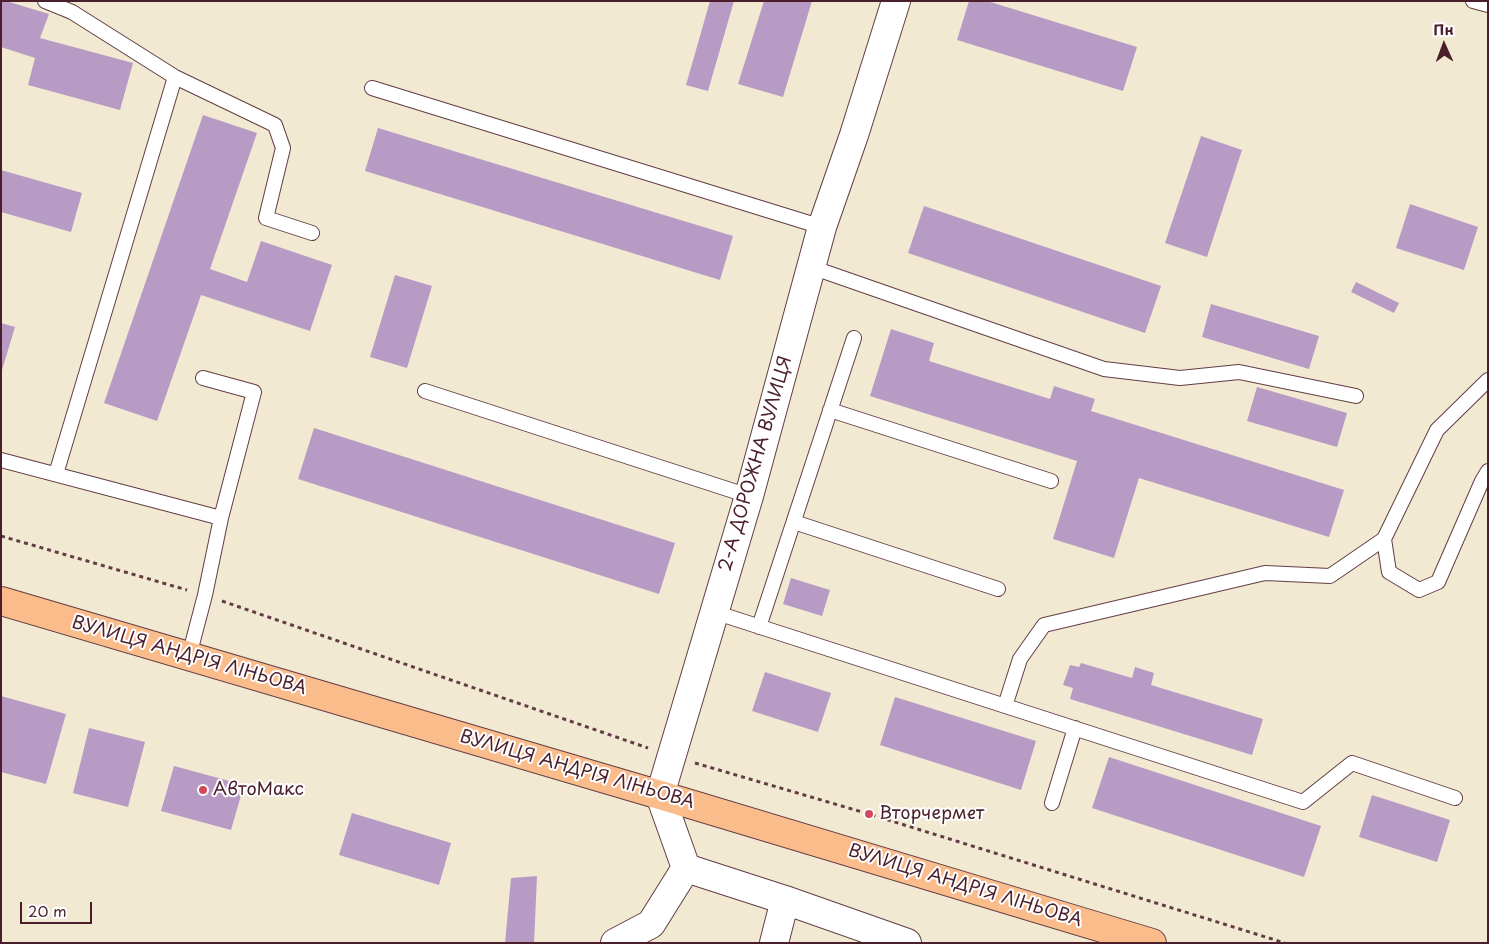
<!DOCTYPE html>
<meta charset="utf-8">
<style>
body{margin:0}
#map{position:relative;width:1489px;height:944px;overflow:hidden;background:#f2e9d2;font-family:"Playpen Sans",sans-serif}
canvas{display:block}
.frame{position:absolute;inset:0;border:2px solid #4a1f2b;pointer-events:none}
.north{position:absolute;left:1419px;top:20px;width:50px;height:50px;-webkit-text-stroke:4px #fff;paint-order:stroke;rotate:358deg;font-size:14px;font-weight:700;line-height:20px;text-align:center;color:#4a1f2b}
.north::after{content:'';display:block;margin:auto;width:18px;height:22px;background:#4a1f2b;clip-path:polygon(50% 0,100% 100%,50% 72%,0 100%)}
.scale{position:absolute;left:20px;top:902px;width:72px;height:22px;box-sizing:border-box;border:2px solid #4a1f2b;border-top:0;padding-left:6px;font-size:15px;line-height:18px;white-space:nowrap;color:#4a1f2b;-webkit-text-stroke:4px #fff;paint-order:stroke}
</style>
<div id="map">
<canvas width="1489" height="944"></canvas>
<div class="frame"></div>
<div class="north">Пн</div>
<div class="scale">20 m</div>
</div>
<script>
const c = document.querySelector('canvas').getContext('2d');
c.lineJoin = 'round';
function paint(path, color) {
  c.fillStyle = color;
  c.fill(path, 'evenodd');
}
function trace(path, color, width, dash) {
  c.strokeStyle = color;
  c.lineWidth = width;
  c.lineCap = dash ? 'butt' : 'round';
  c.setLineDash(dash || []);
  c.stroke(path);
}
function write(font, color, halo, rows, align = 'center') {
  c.font = font + ' "Playpen Sans",sans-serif';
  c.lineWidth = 4;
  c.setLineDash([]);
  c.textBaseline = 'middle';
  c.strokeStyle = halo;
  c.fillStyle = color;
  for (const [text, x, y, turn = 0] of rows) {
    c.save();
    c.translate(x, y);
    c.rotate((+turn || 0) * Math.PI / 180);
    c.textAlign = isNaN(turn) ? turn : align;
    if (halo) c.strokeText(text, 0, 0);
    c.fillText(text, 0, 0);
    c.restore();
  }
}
paint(new Path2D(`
 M 1,1 L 6,1 L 49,14 L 40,38 L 133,63 L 120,110 L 28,85 L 35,58 L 1,47 Z
 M 710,1 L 734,1 L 708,91 L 686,85 Z
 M 764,1 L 812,1 L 783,97 L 738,84 Z
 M 969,1 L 987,1 L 1137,47 L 1123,91 L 957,40 Z
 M 203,115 L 257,133 L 210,269 L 247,282 L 261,241 L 332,265 L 310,331 L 201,295 L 157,421 L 104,403 Z
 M 378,128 L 733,236 L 720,280 L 365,171 Z
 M 1201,136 L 1242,150 L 1207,257 L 1165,243 Z
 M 1,170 L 82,193 L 71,232 L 1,212 Z
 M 1410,204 L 1478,227 L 1464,270 L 1396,248 Z
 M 924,206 L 1161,286 L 1145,333 L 908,253 Z
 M 395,275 L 432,286 L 407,368 L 370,357 Z
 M 1356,282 L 1399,303 L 1394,313 L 1351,292 Z
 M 1211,304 L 1319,336 L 1309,369 L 1202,337 Z
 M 1,323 L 15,327 L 2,370 L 1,370 Z
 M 891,329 L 934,343 L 929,361 L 1050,399 L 1054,386 L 1095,399 L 1091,411 L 1344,490 L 1329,537 L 1139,478 L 1114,558 L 1053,539 L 1077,461 L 870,396 Z
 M 1257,387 L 1347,413 L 1337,447 L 1247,421 Z
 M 314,428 L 675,543 L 659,594 L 298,479 Z
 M 791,578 L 830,590 L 822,616 L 783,604 Z
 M 1081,663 L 1132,678 L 1135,667 L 1154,673 L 1151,685 L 1263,719 L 1252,755 L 1070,699 L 1073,688 L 1063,685 L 1070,665 L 1079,667 Z
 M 765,672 L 831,693 L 818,732 L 752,711 Z
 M 1,696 L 66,714 L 46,784 L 1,772 Z
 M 895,697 L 1036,741 L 1021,790 L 880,745 Z
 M 89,728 L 145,742 L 128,807 L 73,793 Z
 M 1109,757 L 1321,826 L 1304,877 L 1092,808 Z
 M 174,766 L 244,785 L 231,830 L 161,811 Z
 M 1372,795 L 1450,820 L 1437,862 L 1359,837 Z
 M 352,813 L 451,843 L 439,885 L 339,855 Z
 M 537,876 L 534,943 L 505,943 L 511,878 Z`), '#b79bc5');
const service = new Path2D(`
 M 45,1 L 72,12 L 175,77 L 275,125 L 283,148 L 266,218 L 312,233
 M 1473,1 L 1488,5
 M 372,88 L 822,227
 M 811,267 L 1104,369 L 1180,378 L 1239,372 L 1356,396
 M 203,378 L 254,392 L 221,518
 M 425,391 L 749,496
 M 830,410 L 1051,481
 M 1,460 L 221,518 L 205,595 L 189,656
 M 56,474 L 175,77
 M 794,522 L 998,589
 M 1384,539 L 1389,572 L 1419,590 L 1438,582 L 1482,481 L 1488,471
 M 714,612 L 1303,802 L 1352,763 L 1455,798
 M 759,627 L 854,338
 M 1005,706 L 1020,659 L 1044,625 L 1265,573 L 1330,576 L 1384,539 L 1437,430 L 1488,380
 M 1052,803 L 1075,728`);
const minor = new Path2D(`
 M 896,1 L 854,135 L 822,227 L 749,496 L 660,795 L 686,868 L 785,900 L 907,943
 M 615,943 L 651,924 L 686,868
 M 774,943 L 785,900`);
const primary = new Path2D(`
 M 1,601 L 660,795 L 1152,943`);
trace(service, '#633d44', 16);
trace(minor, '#633d44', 30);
trace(primary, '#633d44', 30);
trace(new Path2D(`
 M 1,536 L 187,590
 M 222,601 L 648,748
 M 695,763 L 869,814 L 1285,943`), '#633d44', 3, [4, 4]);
trace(service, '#fff', 14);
trace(minor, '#fff', 28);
trace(primary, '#fabc8b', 28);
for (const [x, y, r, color] of [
 [203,790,5,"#d1495b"],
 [869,814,5,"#d1495b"]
]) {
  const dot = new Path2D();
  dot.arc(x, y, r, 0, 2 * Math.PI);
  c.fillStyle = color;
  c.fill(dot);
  trace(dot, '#fff', 2);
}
write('18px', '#4a1f2b', '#fff', [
 ["2-А ДОРОЖНА ВУЛИЦЯ",756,464,-74],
 ["ВУЛИЦЯ АНДРІЯ ЛІНЬОВА",189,656,16],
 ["ВУЛИЦЯ АНДРІЯ ЛІНЬОВА",577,770,16],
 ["ВУЛИЦЯ АНДРІЯ ЛІНЬОВА",965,886,17]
]);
write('18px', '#4a1f2b', '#fff', [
 ["АвтоМакс",213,790],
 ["Вторчермет",879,814]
], 'left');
</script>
